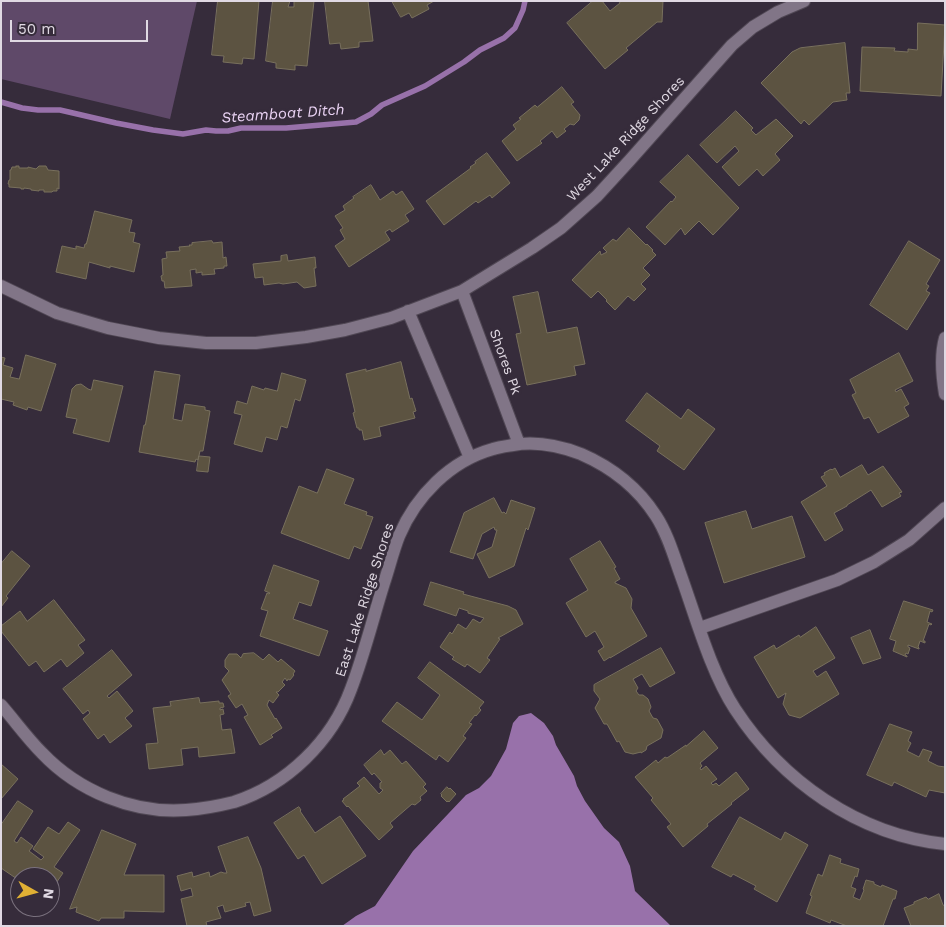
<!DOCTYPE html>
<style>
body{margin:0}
#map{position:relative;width:946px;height:927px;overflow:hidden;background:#362c3b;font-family:"Work Sans",sans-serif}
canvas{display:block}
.frame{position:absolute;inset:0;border:2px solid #e0d9e3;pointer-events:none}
.north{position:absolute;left:10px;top:867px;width:50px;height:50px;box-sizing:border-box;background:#362c3b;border:1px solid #7a717e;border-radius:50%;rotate:97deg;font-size:14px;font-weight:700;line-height:20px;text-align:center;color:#e0d9e3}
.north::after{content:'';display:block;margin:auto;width:18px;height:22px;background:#e0b034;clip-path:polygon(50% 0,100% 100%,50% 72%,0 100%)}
.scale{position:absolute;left:10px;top:20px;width:138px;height:22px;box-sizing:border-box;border:2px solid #e0d9e3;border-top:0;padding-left:6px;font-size:15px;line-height:18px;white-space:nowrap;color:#e0d9e3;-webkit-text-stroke:4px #362c3b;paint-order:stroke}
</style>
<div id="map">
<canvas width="946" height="927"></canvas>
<div class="frame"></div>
<div class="north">N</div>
<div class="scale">50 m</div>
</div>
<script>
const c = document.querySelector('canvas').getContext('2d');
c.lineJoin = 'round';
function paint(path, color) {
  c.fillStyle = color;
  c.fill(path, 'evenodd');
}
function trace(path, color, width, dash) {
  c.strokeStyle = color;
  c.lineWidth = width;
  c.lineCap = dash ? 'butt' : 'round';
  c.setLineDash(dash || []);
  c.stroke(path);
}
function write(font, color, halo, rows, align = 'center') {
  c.font = font + ' "Work Sans",sans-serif';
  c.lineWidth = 5;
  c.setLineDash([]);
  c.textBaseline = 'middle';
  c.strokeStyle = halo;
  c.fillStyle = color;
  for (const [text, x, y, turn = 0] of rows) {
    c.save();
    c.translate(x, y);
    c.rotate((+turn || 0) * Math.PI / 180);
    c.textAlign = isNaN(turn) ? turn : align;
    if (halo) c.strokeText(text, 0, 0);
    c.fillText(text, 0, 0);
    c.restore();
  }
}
paint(new Path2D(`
 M 1,1 L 197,1 L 170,119 L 1,79 Z`), '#5f4969');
paint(new Path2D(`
 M 531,713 L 544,723 L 553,736 L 556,745 L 574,776 L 577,786 L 585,801 L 604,828 L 619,842 L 630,866 L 635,891 L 671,926 L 342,926 L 356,916 L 375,906 L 413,851 L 466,795 L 479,788 L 491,776 L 506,749 L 513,723 L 519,716 Z`), '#9871aa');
trace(new Path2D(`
 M 1,102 L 22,108 L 38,110 L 60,110 L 116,123 L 153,130 L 183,134 L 206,130 L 216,131 L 228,131 L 241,128 L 286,128 L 356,122 L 371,114 L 382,105 L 425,86 L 464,62 L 480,50 L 504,38 L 515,28 L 523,10 L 525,1`), '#9871aa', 5.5);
const building = new Path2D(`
 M 218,1 L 259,1 L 254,59 L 243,58 L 242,64 L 223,62 L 224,56 L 212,55 Z
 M 273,1 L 290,1 L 288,7 L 294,7 L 294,1 L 314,1 L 307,66 L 295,65 L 295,70 L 276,68 L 276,63 L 266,61 Z
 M 325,1 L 368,1 L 373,41 L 359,42 L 359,47 L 341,49 L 340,43 L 330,44 Z
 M 392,1 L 434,1 L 427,5 L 429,9 L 412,18 L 409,13 L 401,17 Z
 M 593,1 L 602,1 L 610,11 L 620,3 L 619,1 L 663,1 L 662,22 L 657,22 L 626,48 L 628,50 L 605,69 L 567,23 Z
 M 918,23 L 945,25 L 941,96 L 860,91 L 862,47 L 895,48 L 894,51 L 908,52 L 908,49 L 917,50 Z
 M 845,43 L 850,93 L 846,93 L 847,100 L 833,102 L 809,125 L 804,120 L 801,124 L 761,83 L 792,52 L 800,48 Z
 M 562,87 L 574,102 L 571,104 L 580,115 L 579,120 L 574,125 L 570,124 L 564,129 L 566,131 L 557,138 L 552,131 L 540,141 L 542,143 L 517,161 L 502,141 L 516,129 L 513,125 L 521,119 L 519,118 L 535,105 L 537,107 Z
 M 736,111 L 753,128 L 751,130 L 756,135 L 776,119 L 793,136 L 775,154 L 780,160 L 763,176 L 757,169 L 739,186 L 722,167 L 739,151 L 735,146 L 717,163 L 700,145 Z
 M 487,153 L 510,183 L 492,198 L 490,195 L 478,203 L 476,201 L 444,225 L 426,201 L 471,168 L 470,167 L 476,163 L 475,162 Z
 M 688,155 L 739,208 L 713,235 L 699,221 L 685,235 L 681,228 L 665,245 L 646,227 L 671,201 L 672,202 L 676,197 L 660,182 Z
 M 16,166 L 19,166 L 19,168 L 28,168 L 28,167 L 36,169 L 39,166 L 46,166 L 48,170 L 59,171 L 59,189 L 57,188 L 57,191 L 53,191 L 52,192 L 44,192 L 44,190 L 39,190 L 39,191 L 31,190 L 31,189 L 24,188 L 24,189 L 21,189 L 21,188 L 9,187 L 9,184 L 8,184 L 9,180 L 10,180 L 10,170 L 11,170 L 12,167 L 16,167 Z
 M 371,185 L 380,200 L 393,191 L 396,195 L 402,191 L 414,209 L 405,215 L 409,221 L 392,232 L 390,229 L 385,232 L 390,240 L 349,267 L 335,246 L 345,239 L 340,230 L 343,228 L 335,216 L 345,210 L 343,206 L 354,198 L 353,197 Z
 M 95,211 L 132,220 L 129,232 L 135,233 L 133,242 L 140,244 L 134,272 L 110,266 L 110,268 L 89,262 L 86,279 L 56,272 L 62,246 L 76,249 L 76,246 L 84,248 L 85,244 L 86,244 Z
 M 629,228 L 646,245 L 647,244 L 653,250 L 652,251 L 656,255 L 643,268 L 650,275 L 641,284 L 646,289 L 634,301 L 628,296 L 615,310 L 606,301 L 607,300 L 598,291 L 591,298 L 572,280 L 600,251 L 601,255 L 607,252 L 603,248 L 613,239 L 616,241 Z
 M 212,241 L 213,243 L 222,242 L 223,258 L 226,257 L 227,266 L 224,266 L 224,268 L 214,269 L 215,274 L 202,275 L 202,272 L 196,273 L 196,269 L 190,270 L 192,286 L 165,288 L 164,281 L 162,281 L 161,276 L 163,275 L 162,259 L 167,258 L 166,252 L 180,251 L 179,247 L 190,246 L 189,245 L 192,245 L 192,243 Z
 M 909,241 L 940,260 L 926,284 L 929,286 L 926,291 L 930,293 L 907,330 L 870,305 Z
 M 287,255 L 288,261 L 315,257 L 316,268 L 314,268 L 316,286 L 304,288 L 297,282 L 283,284 L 279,283 L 264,285 L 263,277 L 255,278 L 253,264 L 281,261 L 281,256 Z
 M 538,292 L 547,333 L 577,327 L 585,364 L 574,366 L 576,375 L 527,385 L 516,334 L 521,333 L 513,297 Z
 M 899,353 L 913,381 L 895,390 L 896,392 L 901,389 L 909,404 L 904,407 L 909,416 L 878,433 L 869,417 L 864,419 L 852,395 L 856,393 L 850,380 Z
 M 26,355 L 56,364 L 41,411 L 28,407 L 27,410 L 13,405 L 14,402 L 1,399 L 1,357 L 5,358 L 3,365 L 13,368 L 10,377 L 19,379 Z
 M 401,362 L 410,399 L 412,398 L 416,411 L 413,412 L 415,418 L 379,427 L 381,436 L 364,440 L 362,430 L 359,430 L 359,428 L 357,428 L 353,413 L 355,412 L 346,374 L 366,369 L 366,371 Z
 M 155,371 L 180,375 L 173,419 L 182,421 L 185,404 L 205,407 L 205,410 L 210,411 L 203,451 L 200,451 L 198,460 L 196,459 L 195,462 L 139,452 L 144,425 L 145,425 Z
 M 282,373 L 306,380 L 300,401 L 295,399 L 287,428 L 281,426 L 277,440 L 266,437 L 262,452 L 234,444 L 242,415 L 234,413 L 237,401 L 247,404 L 252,386 L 264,390 L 265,388 L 277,391 Z
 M 94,380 L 123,386 L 109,442 L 73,433 L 77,419 L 66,417 L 72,389 L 76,385 L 81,384 L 88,389 L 91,390 Z
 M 647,393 L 681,419 L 688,409 L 715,429 L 684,470 L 657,451 L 660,446 L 626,421 Z
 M 199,456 L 210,457 L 208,472 L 197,471 Z
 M 862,465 L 868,475 L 883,466 L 902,492 L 899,493 L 901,496 L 882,507 L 871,490 L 847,505 L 847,506 L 834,513 L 843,530 L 825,541 L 801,502 L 827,486 L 821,477 L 825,475 L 824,473 L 831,469 L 832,470 L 835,468 L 840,477 Z
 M 327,469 L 354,479 L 344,504 L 367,512 L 366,515 L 373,517 L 361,549 L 354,546 L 349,559 L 281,533 L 299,486 L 317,493 Z
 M 494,498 L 502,513 L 504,512 L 506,514 L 511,500 L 535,508 L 528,530 L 526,528 L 514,566 L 489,578 L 477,554 L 492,547 L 497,530 L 495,530 L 494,527 L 482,534 L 473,559 L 450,552 L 464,513 Z
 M 746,511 L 752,529 L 792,516 L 805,557 L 724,583 L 705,523 Z
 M 600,541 L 616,567 L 614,568 L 620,579 L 615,582 L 615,583 L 626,588 L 632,599 L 631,608 L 647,636 L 610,658 L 610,657 L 604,661 L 598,651 L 604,647 L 595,631 L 586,637 L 566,603 L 588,590 L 570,559 Z
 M 12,551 L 30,566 L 6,596 L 8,598 L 1,607 L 1,564 Z
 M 274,565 L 319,581 L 311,606 L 299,602 L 293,619 L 328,631 L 319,656 L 260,636 L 268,611 L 261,609 L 267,593 L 269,594 L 270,593 L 265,591 Z
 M 431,582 L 464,592 L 463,594 L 508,606 L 516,610 L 523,624 L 498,638 L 500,639 L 487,658 L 490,660 L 480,673 L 467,664 L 465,667 L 452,659 L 454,657 L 440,647 L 450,632 L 452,634 L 458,624 L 466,629 L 473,619 L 480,623 L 484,618 L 468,613 L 468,611 L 459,608 L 456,616 L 424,605 Z
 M 54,600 L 85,640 L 78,645 L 84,653 L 67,667 L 61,659 L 44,672 L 36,661 L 29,666 L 1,631 L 1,626 L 20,611 L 27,621 Z
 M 904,601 L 933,610 L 932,612 L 930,611 L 927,622 L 932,624 L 931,625 L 929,624 L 923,641 L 925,641 L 925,643 L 920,641 L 918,647 L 919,648 L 919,649 L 908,645 L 908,647 L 910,648 L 908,654 L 906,653 L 905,655 L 907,656 L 907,657 L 893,651 L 896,641 L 890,639 Z
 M 816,627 L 835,658 L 813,671 L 817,677 L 826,671 L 839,694 L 800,718 L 789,715 L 783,704 L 786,693 L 778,698 L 754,657 L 774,645 L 776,649 L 799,635 L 800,637 Z
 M 870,630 L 881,658 L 863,664 L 851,638 Z
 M 661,648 L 675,673 L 650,687 L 642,674 L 633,679 L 638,688 L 636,691 L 639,695 L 643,695 L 648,699 L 651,707 L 649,711 L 653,718 L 657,719 L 663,730 L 661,738 L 647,746 L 646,750 L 641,753 L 641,752 L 633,754 L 625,752 L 619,741 L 617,742 L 607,724 L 604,724 L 595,708 L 600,699 L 594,691 L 594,685 Z
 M 112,650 L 132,675 L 107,696 L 109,698 L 117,691 L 133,711 L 125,718 L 132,726 L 110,743 L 104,734 L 98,739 L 83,719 L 90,713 L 88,710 L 83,714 L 63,689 Z
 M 254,653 L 263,660 L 269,654 L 278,662 L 281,659 L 295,671 L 293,674 L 294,675 L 290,680 L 288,679 L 287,681 L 285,678 L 282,682 L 285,685 L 278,692 L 276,692 L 279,695 L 273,703 L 269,700 L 267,705 L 275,719 L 276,718 L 282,728 L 271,735 L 273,737 L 260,745 L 244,717 L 248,715 L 242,704 L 236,708 L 228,696 L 231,694 L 222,680 L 229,671 L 225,667 L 225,660 L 229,654 L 237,654 L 241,658 L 243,654 Z
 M 430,662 L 484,702 L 479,708 L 481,710 L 476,716 L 475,715 L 469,723 L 472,724 L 463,736 L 466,738 L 448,762 L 439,755 L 436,760 L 382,721 L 397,702 L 422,720 L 440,695 L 418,678 Z
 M 199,698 L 200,703 L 219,701 L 219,703 L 223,703 L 224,707 L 220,708 L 220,710 L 223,709 L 224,714 L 220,715 L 222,730 L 231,729 L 235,753 L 199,757 L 198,747 L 181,749 L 183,765 L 149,769 L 146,744 L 158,743 L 153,708 L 171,706 L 170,702 Z
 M 890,724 L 912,732 L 908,741 L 911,743 L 907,751 L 919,757 L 923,749 L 932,752 L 928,761 L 938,766 L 945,767 L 945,793 L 929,790 L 926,797 L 894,782 L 892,786 L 867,775 Z
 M 704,731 L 718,748 L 700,763 L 702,766 L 700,768 L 701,770 L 706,766 L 717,779 L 711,783 L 713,785 L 716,783 L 719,786 L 736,772 L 749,789 L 731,803 L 732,804 L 707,824 L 708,826 L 683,847 L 667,827 L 671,824 L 651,800 L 653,798 L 635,777 L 656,760 L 658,763 L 665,757 L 667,758 L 686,745 L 686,746 Z
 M 381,750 L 384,755 L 390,750 L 402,764 L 406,761 L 426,784 L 423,787 L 427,791 L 420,797 L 421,800 L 415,805 L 412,804 L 390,823 L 393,827 L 379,840 L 348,806 L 347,807 L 342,801 L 344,800 L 343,799 L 360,786 L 357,783 L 364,777 L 379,794 L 383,790 L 380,788 L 380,783 L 382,782 L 374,773 L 372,775 L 364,765 Z
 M 1,764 L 18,779 L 1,799 Z
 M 447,787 L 449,789 L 450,788 L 456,794 L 449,802 L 448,801 L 447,802 L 441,796 L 442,795 L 441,794 Z
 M 18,801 L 33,811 L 14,841 L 17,843 L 21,837 L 33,846 L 29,851 L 41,860 L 44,857 L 33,849 L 48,827 L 59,834 L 68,822 L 80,830 L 54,867 L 63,873 L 50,892 L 50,877 L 20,877 L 20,881 L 1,868 L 1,825 Z
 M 299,807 L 301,810 L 300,811 L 315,833 L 340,816 L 366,856 L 322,884 L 304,855 L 298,859 L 274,823 Z
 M 740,817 L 781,840 L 785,832 L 808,845 L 777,902 L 754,889 L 756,886 L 733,874 L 731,877 L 712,867 Z
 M 102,830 L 136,844 L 124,875 L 164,875 L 164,912 L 124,911 L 124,918 L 101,918 L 99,921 L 76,912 L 77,907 L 70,909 Z
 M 248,837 L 261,868 L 271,911 L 254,916 L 250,902 L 245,903 L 246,906 L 225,912 L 223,905 L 217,907 L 221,918 L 206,922 L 207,926 L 187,926 L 181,899 L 193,896 L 191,888 L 181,891 L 177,876 L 192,872 L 193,877 L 209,872 L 210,877 L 221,872 L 224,873 L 227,873 L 218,847 Z
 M 830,855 L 841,859 L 840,863 L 859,869 L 857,877 L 855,876 L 851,887 L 856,889 L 853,897 L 860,900 L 864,890 L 863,889 L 866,880 L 874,882 L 874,884 L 881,887 L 882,885 L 897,891 L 895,899 L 893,899 L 883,926 L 847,926 L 831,920 L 830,923 L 806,913 L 812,896 L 810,895 L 818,874 L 822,876 Z
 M 939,894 L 943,905 L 945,906 L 945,926 L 911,926 L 904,908 L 914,904 L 914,902 L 926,897 L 928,899 Z`);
paint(building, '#5c5341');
trace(building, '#78705d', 1);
const street = new Path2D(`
 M 1,286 L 57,313 L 108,328 L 159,338 L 206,343 L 256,343 L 306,337 L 345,330 L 391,318 L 462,291 L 532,248 L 561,228 L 597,196 L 630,160 L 732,45 L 753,27 L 778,12 L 804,1
 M 462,291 L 519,444
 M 408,311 L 470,458
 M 945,338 C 940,356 942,376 945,394
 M 700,628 L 837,580 L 874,562 L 909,540 L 945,508
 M 1,705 C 15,721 27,738 42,753 C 78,791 133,814 186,810 C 202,809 218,806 234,802 C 287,785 332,741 351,689 C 364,655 373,618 384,583 C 389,568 393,551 399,536 C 416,496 450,461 493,449 C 499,447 507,446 513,445 C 536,441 560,446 581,454 C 611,467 638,488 656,516 C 667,533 673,553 680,573 C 696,617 710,670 735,709 C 782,781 858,835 945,844`);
trace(street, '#504754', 14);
trace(street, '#817587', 12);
write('14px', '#e0d9e3', '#362c3b', [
 ["West Lake Ridge Shores",626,139,-47],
 ["Shores Pk",505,362,70],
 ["East Lake Ridge Shores",365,600,-72]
]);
write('italic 15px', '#ead3f4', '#362c3b', [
 ["Steamboat Ditch",283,114,-4]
]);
</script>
